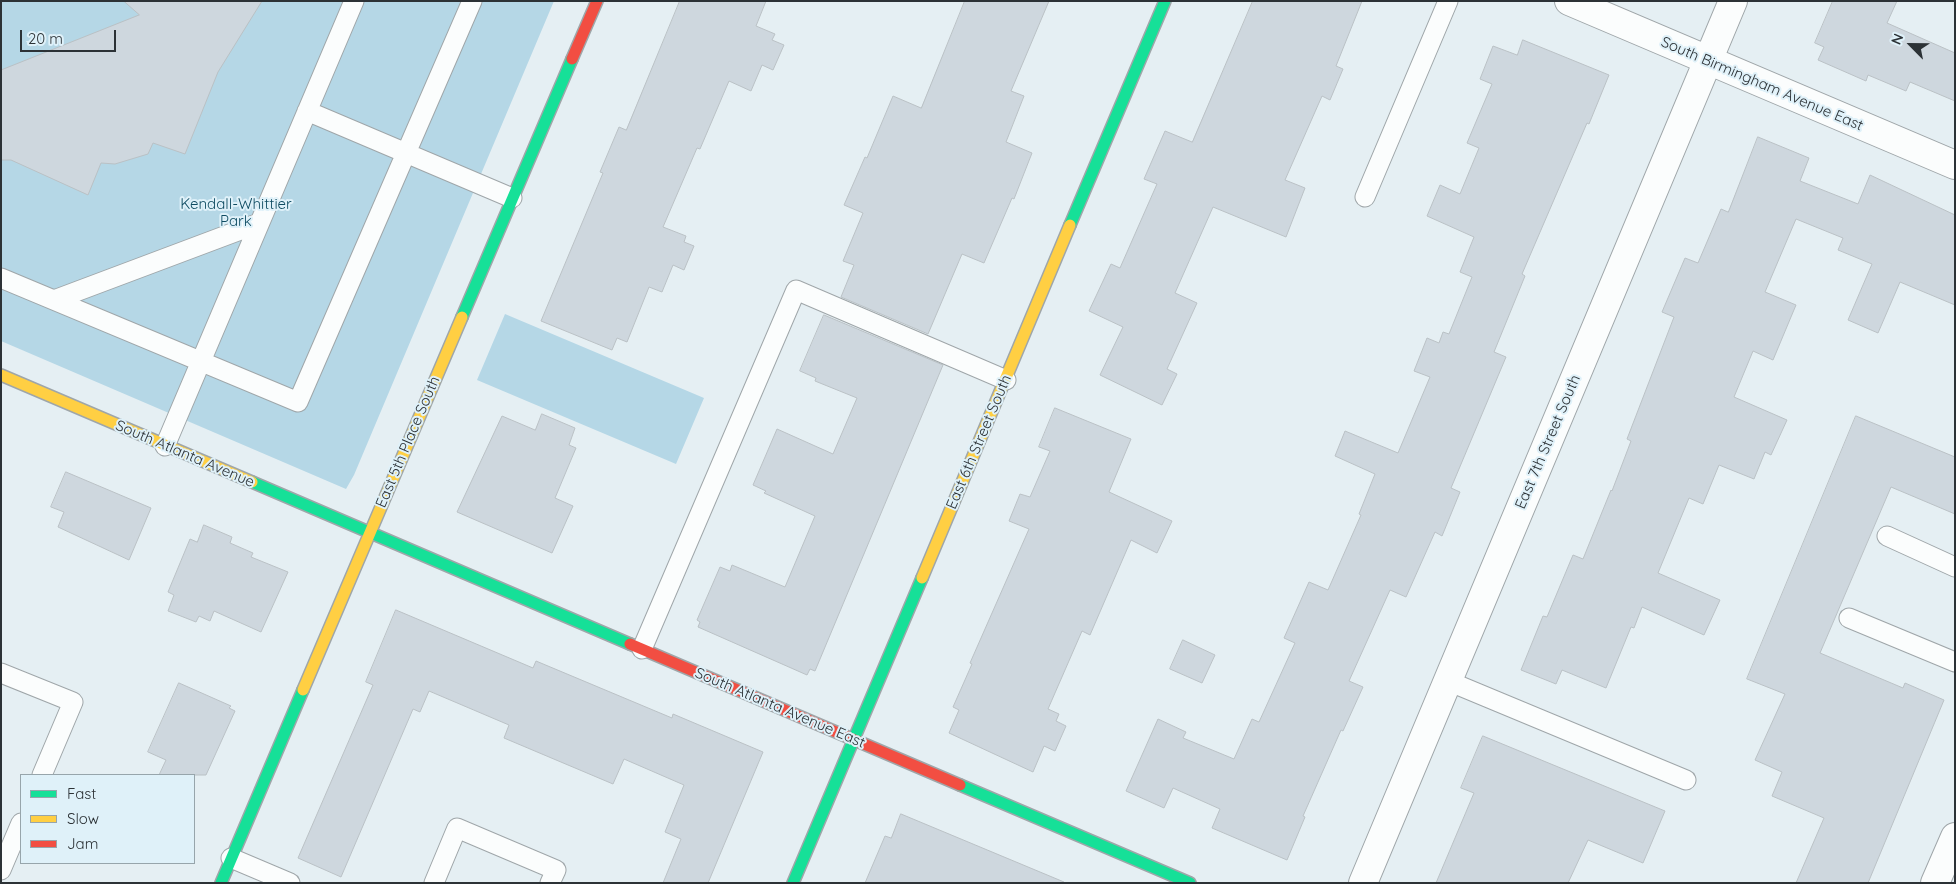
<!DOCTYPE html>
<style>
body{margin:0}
#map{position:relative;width:1956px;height:884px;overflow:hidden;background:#e5eff3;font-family:Quicksand,sans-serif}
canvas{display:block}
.frame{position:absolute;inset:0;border:2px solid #2c3236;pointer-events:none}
.legend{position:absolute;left:20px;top:774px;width:175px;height:90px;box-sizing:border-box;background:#dff1f9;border:1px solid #97a5ab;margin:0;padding:6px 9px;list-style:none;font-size:15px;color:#2c3236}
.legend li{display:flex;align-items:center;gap:10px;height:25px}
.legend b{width:25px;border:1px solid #97a5ab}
.north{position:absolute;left:1886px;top:20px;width:50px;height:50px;-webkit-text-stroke:4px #dff1f9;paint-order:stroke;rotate:293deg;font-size:14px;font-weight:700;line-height:20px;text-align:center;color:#2c3236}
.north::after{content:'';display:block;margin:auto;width:18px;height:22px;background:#2c3236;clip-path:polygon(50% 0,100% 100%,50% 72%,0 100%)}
.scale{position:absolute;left:20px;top:30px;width:96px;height:22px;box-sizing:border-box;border:2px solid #2c3236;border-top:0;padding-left:6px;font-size:15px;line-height:18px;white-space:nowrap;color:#2c3236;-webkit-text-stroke:4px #dff1f9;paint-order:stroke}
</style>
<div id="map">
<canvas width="1956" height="884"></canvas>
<div class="frame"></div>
<ul class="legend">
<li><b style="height:6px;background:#16e098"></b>Fast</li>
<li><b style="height:6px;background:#ffcf43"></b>Slow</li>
<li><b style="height:6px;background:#f24e42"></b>Jam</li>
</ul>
<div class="north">N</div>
<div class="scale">20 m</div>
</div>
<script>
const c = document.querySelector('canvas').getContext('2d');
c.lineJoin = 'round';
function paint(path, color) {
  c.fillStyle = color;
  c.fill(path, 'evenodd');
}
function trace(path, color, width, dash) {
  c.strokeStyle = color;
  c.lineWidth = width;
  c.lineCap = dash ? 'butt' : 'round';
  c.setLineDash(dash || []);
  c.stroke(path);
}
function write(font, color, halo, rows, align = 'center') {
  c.font = font + ' Quicksand,sans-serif';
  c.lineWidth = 4;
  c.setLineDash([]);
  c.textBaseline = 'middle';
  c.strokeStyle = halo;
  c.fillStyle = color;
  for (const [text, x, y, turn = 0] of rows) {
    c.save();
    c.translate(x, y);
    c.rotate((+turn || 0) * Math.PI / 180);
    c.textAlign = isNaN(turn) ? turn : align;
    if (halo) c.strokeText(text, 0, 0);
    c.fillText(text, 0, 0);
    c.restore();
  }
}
paint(new Path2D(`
 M 1,1 L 554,1 L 354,475 L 346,489 L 1,341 Z
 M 505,314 L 704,398 L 676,464 L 477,380 Z`), '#b5d7e6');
const building = new Path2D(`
 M 124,1 L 262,1 L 218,72 L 185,154 L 153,143 L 148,154 L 115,164 L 101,163 L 88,195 L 11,160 L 1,160 L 1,70 L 139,15 Z
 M 680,1 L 766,1 L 756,26 L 775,34 L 772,40 L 784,45 L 773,70 L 762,65 L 751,91 L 729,81 L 700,149 L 697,148 L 663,227 L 686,236 L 684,242 L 694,246 L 684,270 L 673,265 L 662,292 L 649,287 L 627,342 L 617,338 L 612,350 L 541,321 L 603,173 L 600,172 L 619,127 L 626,130 Z
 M 965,1 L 1049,1 L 1011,91 L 1024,96 L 1006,142 L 1032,153 L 1014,199 L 1012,198 L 984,263 L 962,254 L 928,334 L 841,297 L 854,265 L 843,261 L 863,213 L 844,205 L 865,157 L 867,158 L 893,96 L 921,108 Z
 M 1253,1 L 1362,1 L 1336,66 L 1343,69 L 1330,100 L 1322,96 L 1285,180 L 1305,188 L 1286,237 L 1213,207 L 1175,293 L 1197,303 L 1167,369 L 1177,374 L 1162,405 L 1100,375 L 1123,327 L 1089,311 L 1111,264 L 1120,268 L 1157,184 L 1144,179 L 1165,131 L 1192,142 Z
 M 1833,1 L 1897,1 L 1887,23 L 1955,53 L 1955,101 L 1910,82 L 1906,91 L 1868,75 L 1866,81 L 1818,60 L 1824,47 L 1815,43 Z
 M 1523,40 L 1609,75 L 1589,124 L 1587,123 L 1522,274 L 1525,276 L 1494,352 L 1506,357 L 1451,488 L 1460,492 L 1442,536 L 1435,532 L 1406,597 L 1390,590 L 1349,681 L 1363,687 L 1343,731 L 1341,730 L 1303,816 L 1305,817 L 1287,860 L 1212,828 L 1220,809 L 1173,788 L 1164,808 L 1126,791 L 1158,719 L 1186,732 L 1183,738 L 1234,759 L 1252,719 L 1259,722 L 1295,643 L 1284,638 L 1309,582 L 1328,590 L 1361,515 L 1359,514 L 1375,474 L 1335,456 L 1345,431 L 1398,453 L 1430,377 L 1414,371 L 1427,338 L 1439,343 L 1443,332 L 1449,334 L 1472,277 L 1460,272 L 1474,237 L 1427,216 L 1440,185 L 1460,194 L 1479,148 L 1467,143 L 1492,84 L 1480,79 L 1493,46 L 1517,55 Z
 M 1758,137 L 1809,158 L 1800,181 L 1858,204 L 1870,175 L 1955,215 L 1955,305 L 1900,282 L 1878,333 L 1848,320 L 1872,264 L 1838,250 L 1843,238 L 1796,219 L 1765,292 L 1796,305 L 1773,360 L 1753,351 L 1734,397 L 1787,420 L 1771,455 L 1765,452 L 1754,479 L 1719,465 L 1703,504 L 1689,498 L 1658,573 L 1720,600 L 1704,635 L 1642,607 L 1634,628 L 1631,627 L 1606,688 L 1562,670 L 1556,684 L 1521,670 L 1543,616 L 1547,617 L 1573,555 L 1583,559 L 1611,490 L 1612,491 L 1631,441 L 1627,439 L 1674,317 L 1662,312 L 1685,258 L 1698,263 L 1721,209 L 1728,212 Z
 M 824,315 L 943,365 L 815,671 L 810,669 L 807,675 L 698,627 L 700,622 L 697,620 L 720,567 L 730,571 L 732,565 L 785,587 L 815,516 L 764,493 L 766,491 L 753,485 L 777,429 L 833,454 L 857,398 L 815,381 L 816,378 L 800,371 Z
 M 1055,408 L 1131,439 L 1109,492 L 1172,521 L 1157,553 L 1131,540 L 1090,635 L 1082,631 L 1048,709 L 1059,714 L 1056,721 L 1066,726 L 1055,751 L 1044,746 L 1033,772 L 949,733 L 959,710 L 953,707 L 972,664 L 970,663 L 1029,529 L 1009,521 L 1020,494 L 1030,497 L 1050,451 L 1039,447 Z
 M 542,414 L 575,428 L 569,445 L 576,448 L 555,498 L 573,506 L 552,553 L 457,512 L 502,416 L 535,430 Z
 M 1856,416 L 1955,457 L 1955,514 L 1891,487 L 1820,653 L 1903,688 L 1905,683 L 1944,700 L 1868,883 L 1796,883 L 1824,818 L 1772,796 L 1782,772 L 1755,760 L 1785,694 L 1747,679 Z
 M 66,472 L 151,508 L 129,560 L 58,527 L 64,512 L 51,507 Z
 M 204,525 L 232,537 L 230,543 L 253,553 L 251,557 L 288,572 L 261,632 L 214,611 L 210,621 L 199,616 L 196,622 L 168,611 L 174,595 L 168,592 L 190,539 L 197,542 Z
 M 396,610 L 533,668 L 536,661 L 672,718 L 673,714 L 763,752 L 708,883 L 663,883 L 681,839 L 665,832 L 684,785 L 624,759 L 613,784 L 504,738 L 509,725 L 429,691 L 420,712 L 413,709 L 341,877 L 298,858 L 373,685 L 366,682 Z
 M 1183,640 L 1215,655 L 1202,683 L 1170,669 Z
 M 179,683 L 231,706 L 229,708 L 235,711 L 206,775 L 159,775 L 166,760 L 148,752 Z
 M 1483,736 L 1665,811 L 1643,863 L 1588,840 L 1568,883 L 1436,883 L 1474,793 L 1461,788 Z
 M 901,814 L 1064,882 L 1064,883 L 865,883 L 885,836 L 891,838 Z`);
paint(building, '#ced7de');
trace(building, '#bac1c5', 1);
const lane = new Path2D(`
 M 307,111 L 512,198
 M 1365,197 L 1448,1
 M 1,278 L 298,402 L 472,1
 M 54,300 L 259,223
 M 165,446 L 354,1
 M 1887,536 L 1955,567
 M 1849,618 L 1955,662
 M 642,649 L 796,290 L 1006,380
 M 1,673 L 73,702 L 42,775
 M 1448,681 L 1686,780
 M 231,858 L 290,883
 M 1,870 L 21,823
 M 434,883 L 457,828 L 556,870 L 550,883`);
const street = new Path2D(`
 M 1569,1 L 1955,165
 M 1363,883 L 1733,1
 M 1935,883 L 1955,837`);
const fast = new Path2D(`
 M 1070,225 L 1165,1
 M 462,317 L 572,59
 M 252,482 L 630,644
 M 960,785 L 1190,883
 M 221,883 L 303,690
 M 793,883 L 922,578`);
const slow = new Path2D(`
 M 1,375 L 252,482
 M 922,578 L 1070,225
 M 303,690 L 462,317`);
const jam = new Path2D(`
 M 572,59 L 597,1
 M 630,644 L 960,785`);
trace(lane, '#9fa6a9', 21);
trace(street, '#9fa6a9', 30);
trace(fast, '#9fa6a9', 14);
trace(slow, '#9fa6a9', 14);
trace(jam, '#9fa6a9', 14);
trace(lane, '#fbfdfd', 19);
trace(street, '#fbfdfd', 28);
trace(fast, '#16e098', 11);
trace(slow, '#ffcf43', 11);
trace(jam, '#f24e42', 11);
write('15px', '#2c3236', '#dff1f9', [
 ["South Birmingham Avenue East",1762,84,23],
 ["East 5th Place South",408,442,-67],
 ["East 6th Street South",979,442,-67],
 ["East 7th Street South",1548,442,-67],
 ["South Atlanta Avenue",185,454,23],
 ["South Atlanta Avenue East",780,708,23]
]);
write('15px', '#0f4c62', '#dff1f9', [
 ["Kendall-Whittier",236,204],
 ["Park",236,221]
]);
</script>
